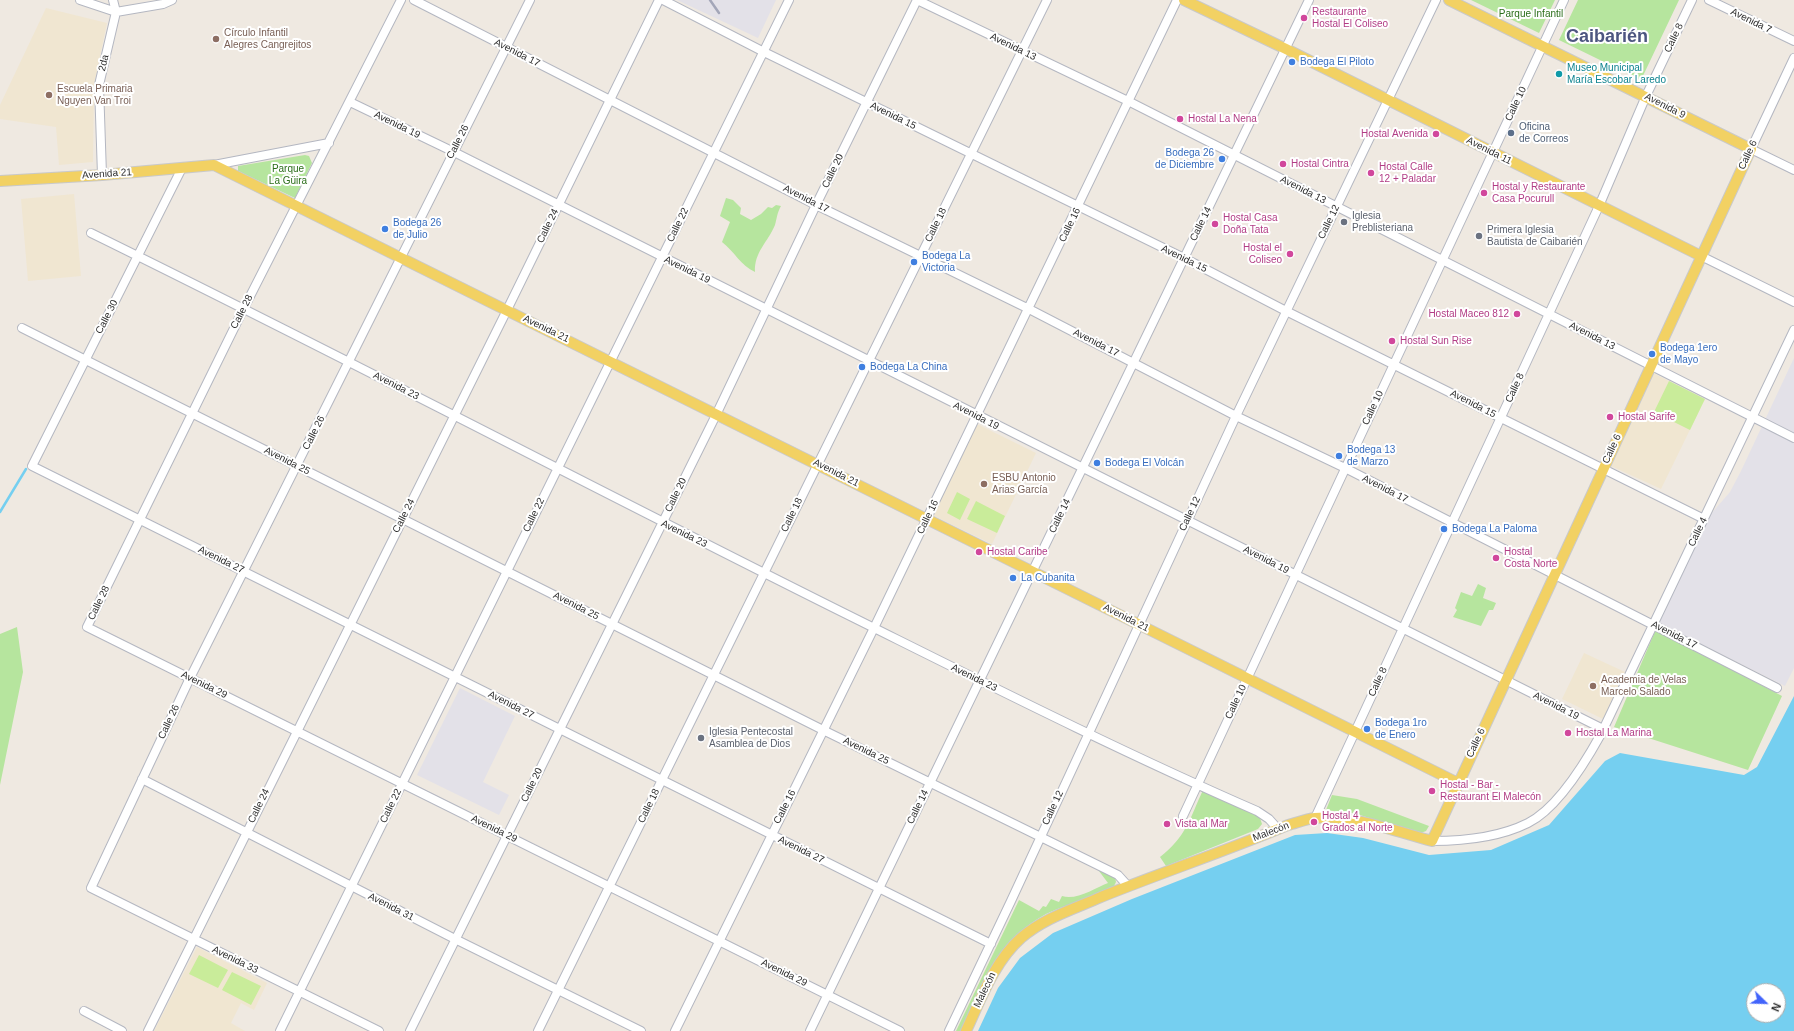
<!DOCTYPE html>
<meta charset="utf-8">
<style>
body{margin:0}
#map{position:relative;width:1794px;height:1031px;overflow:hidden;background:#efe9e1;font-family:Helvetica,sans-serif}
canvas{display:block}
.north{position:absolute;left:1746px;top:983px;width:40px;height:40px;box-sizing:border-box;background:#fff;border:1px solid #ababab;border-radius:50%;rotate:113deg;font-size:11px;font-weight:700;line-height:16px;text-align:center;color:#2e2e2e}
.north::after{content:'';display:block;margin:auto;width:14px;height:18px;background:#4264fb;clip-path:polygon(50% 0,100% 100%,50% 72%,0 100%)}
</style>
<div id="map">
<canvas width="1794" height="1031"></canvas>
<div class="north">N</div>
</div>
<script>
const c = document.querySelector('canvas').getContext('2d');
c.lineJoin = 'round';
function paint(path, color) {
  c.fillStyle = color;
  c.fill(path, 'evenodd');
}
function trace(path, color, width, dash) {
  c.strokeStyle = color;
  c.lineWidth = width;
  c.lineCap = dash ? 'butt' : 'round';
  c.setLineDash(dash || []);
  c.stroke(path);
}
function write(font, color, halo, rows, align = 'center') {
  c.font = font + ' Helvetica,sans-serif';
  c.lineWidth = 4;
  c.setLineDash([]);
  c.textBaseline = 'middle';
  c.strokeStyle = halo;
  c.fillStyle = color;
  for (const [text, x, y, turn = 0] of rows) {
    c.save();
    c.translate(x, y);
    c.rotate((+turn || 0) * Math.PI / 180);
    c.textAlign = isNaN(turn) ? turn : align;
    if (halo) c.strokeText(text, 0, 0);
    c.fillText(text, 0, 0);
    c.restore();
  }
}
paint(new Path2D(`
 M 677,0 L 776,0 L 758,38 Z
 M 1794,358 L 1794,668 L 1785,686 L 1659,623 L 1710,515 L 1730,492 L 1741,471 Z
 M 460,688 L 515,716 L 483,782 L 509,795 L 499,815 L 417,775 Z`), '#e3e1e8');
paint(new Path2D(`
 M 46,8 L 107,23 L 94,85 L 93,162 L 59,165 L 56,127 L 0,119 L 0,105 Z
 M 74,194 L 81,276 L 28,281 L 21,199 Z
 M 1653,373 L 1705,399 L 1661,489 L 1611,466 Z
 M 977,424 L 1036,453 L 992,544 L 932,515 Z
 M 1584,653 L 1625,672 L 1603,719 L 1562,699 Z
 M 197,947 L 267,983 L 254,1010 L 241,1003 L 231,1023 L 245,1031 L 154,1031 Z`), '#f0e6d1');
paint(new Path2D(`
 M 1471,0 L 1555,0 L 1539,33 Z
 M 1578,0 L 1679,0 L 1641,80 L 1559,40 Z
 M 305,155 L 309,156 L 312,163 L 295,198 L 238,171 L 238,166 Z
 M 726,198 L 733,200 L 741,208 L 740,214 L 751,220 L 761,214 L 768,207 L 772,208 L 776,205 L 781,206 C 777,213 777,218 775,225 C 768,242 754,252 755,272 C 741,266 734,251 722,242 L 730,222 L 720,216 Z
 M 1478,584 L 1486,588 L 1483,598 L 1496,603 L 1493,610 L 1489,610 L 1481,626 L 1453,617 L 1457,610 L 1455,608 L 1461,592 L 1472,596 Z
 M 17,627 L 23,672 L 0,785 L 0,634 Z
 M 1656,629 L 1782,696 L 1748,770 L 1614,727 Z
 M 1203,790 L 1255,815 L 1260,818 L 1262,824 L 1258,829 L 1166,866 L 1160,857 C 1186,837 1190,818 1203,790 Z
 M 1332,795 L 1357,799 L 1429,826 L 1426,831 L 1418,834 L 1357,814 L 1326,810 Z
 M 1102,869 L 1115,877 L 1116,882 L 1114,886 C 1097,898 1066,904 1046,914 C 999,939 984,986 961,1031 L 956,1031 L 1019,900 L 1039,911 L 1043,906 L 1046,907 L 1051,899 L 1059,902 L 1062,896 C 1076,901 1095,888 1108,883 L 1099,871 Z`), '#b6e59e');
paint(new Path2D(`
 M 1669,381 L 1705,399 L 1690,430 L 1654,412 Z
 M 957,492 L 970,499 L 960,520 L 947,513 Z
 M 976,501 L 1005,516 L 997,533 L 967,519 Z
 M 199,955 L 228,970 L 218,988 L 189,974 Z
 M 232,972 L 261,986 L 251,1005 L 222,990 Z`), '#c9ec9a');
paint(new Path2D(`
 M 1794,696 L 1794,1031 L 978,1031 L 998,988 L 1020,958 L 1053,933 L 1132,899 L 1295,835 L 1327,833 L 1363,838 L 1429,855 L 1491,850 L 1549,825 L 1605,761 L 1620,753 L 1744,775 L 1757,767 ZM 1754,991 L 1778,991 L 1778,1015 L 1754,1015 Z`), '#75cff0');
trace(new Path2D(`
 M 0,512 L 26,469`), '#75cff0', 2.5);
const minor = new Path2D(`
 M 80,0 L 116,12 L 163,4 L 172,0
 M 401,0 L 243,310 L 87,627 L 900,1031
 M 414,0 L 816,205 L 1029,309 L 1236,416 L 1345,468 L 1777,688
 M 663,0 L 764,52 L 1184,258 L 1286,311 L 1704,519
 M 917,0 L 1128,101 L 1794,438
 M 1709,0 L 1794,41
 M 1794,58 L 1751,149 L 1794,170
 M 350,102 L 454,152 L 1603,729
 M 214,165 L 329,143
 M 182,168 L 32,466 L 991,944
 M 102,175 L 99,85 L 116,12 L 113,0
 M 91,233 C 344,357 593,488 844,613 C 981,681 1117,750 1257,811 L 1269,819 L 1278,829
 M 1701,256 L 1794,302
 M 22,328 L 823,730 L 1118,875 L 1128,886
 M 142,779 L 455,939 L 641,1031
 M 1183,816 L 1564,0
 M 1315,818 L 1599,206 L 1646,96 L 1692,0
 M 1432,841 C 1464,841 1498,838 1528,823 C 1558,808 1585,763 1601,734 L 1794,330
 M 84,1011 L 122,1031
 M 148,1031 L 507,310 L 659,0
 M 280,1031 L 789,0
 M 379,1031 L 91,888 L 190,678 L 530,0
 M 410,1031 L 716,415 L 816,205 L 917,0
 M 538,1031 L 1047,0
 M 675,1031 L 874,628 L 1177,0
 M 810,1031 L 1309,0
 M 949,1031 L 1011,901 L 1236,416 L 1436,0`);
const major = new Path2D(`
 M 1184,0 L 1286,49 L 1701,256
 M 0,181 L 102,175 L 214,165 L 1458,783
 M 966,1031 C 981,999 994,962 1021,938 C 1044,918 1074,909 1101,897 C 1163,872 1226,851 1288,825 C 1296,823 1306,819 1315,818 C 1349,814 1398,832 1432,841 L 1751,149 L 1449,0`);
trace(minor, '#b4b7c1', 10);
trace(major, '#c9c9c9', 12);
trace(minor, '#fff', 8);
trace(major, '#f2d163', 10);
trace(new Path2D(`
 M 710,0 L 719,13`), '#a3a6b8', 2.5);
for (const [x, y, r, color] of [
 [1304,18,4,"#d1479c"],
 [216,39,4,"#8d6e63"],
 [1292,62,4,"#3f7fe0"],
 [1559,74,4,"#0f9aa8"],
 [49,95,4,"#8d6e63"],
 [1180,119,4,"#d1479c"],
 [1511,133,4,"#5c6f8a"],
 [1436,134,4,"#d1479c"],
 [1222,159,4,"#3f7fe0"],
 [1283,164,4,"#d1479c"],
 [1371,173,4,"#d1479c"],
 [1484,193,4,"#d1479c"],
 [1344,222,4,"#6b7280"],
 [1215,224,4,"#d1479c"],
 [385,229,4,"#3f7fe0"],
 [1479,236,4,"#6b7280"],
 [1290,254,4,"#d1479c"],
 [914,262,4,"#3f7fe0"],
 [1517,314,4,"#d1479c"],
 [1392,341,4,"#d1479c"],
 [1652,354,4,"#3f7fe0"],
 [862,367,4,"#3f7fe0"],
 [1610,417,4,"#d1479c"],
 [1339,456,4,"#3f7fe0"],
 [1097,463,4,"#3f7fe0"],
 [984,484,4,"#8d6e63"],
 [1444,529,4,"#3f7fe0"],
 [979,552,4,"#d1479c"],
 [1496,558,4,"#d1479c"],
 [1013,578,4,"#3f7fe0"],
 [1593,686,4,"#8d6e63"],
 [1367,729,4,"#3f7fe0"],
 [1568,733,4,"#d1479c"],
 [701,738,4,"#6b7280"],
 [1432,791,4,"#d1479c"],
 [1314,822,4,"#d1479c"],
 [1167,824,4,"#d1479c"]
]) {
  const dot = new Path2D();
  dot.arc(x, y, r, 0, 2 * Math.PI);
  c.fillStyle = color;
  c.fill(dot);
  trace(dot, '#fff', 1.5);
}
write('10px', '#b23c85', '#fff', [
 ["Restaurante",1312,12],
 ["Hostal El Coliseo",1312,24],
 ["Hostal La Nena",1188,119],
 ["Hostal Avenida",1428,134,"right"],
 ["Hostal Cintra",1291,164],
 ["Hostal Calle",1379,167],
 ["12 + Paladar",1379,179],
 ["Hostal y Restaurante",1492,187],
 ["Casa Pocurull",1492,199],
 ["Hostal Casa",1223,218],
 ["Doña Tata",1223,230],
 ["Hostal el",1282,248,"right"],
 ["Coliseo",1282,260,"right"],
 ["Hostal Maceo 812",1509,314,"right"],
 ["Hostal Sun Rise",1400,341],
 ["Hostal Sarife",1618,417],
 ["Hostal Caribe",987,552],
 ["Hostal",1504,552],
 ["Costa Norte",1504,564],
 ["Hostal La Marina",1576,733],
 ["Hostal - Bar -",1440,785],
 ["Restaurant El Malecón",1440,797],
 ["Hostal 4",1322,816],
 ["Grados al Norte",1322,828],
 ["Vista al Mar",1175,824]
], 'left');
write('10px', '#2c6e1b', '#fff', [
 ["Parque Infantil",1531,14],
 ["Parque",288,169],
 ["La Güira",288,181]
]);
write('10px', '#2e2e2e', '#fff', [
 ["Avenida 7",1751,21,26],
 ["Calle 8",1674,38,-64],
 ["Avenida 13",1013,47,26],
 ["Avenida 17",517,53,27],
 ["2da",104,63,-77],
 ["Calle 10",1516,104,-65],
 ["Avenida 9",1665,106,27],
 ["Avenida 15",893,116,26],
 ["Avenida 19",397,125,26],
 ["Calle 26",458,142,-63],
 ["Avenida 11",1489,151,27],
 ["Calle 6",1748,155,-65],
 ["Calle 20",833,171,-64],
 ["Avenida 21",107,174,-4],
 ["Avenida 13",1303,190,27],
 ["Avenida 17",806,199,27],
 ["Calle 12",1329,222,-64],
 ["Calle 14",1201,224,-64],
 ["Calle 22",678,225,-64],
 ["Calle 18",936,225,-64],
 ["Calle 16",1070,225,-64],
 ["Calle 24",548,226,-64],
 ["Avenida 15",1184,259,26],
 ["Avenida 19",687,270,26],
 ["Calle 28",242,312,-63],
 ["Calle 30",107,317,-63],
 ["Avenida 21",546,329,26],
 ["Avenida 13",1592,336,27],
 ["Avenida 17",1096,343,27],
 ["Avenida 23",396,386,27],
 ["Calle 8",1515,388,-65],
 ["Avenida 15",1473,404,27],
 ["Calle 10",1373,408,-65],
 ["Avenida 19",976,416,27],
 ["Calle 26",314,433,-63],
 ["Calle 6",1612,449,-65],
 ["Avenida 25",287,461,27],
 ["Avenida 21",836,473,27],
 ["Avenida 17",1385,489,27],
 ["Calle 20",676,495,-64],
 ["Calle 12",1190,514,-65],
 ["Calle 22",534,515,-64],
 ["Calle 18",792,515,-64],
 ["Calle 24",404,516,-63],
 ["Calle 14",1060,516,-64],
 ["Calle 16",928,517,-64],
 ["Calle 4",1698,532,-64],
 ["Avenida 23",684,534,26],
 ["Avenida 27",221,560,26],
 ["Avenida 19",1266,560,27],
 ["Calle 28",99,603,-64],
 ["Avenida 25",576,606,27],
 ["Avenida 21",1126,618,27],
 ["Avenida 17",1674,635,27],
 ["Avenida 23",974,678,26],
 ["Calle 8",1378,682,-65],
 ["Avenida 29",204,685,26],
 ["Calle 10",1236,702,-65],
 ["Avenida 27",511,705,27],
 ["Avenida 19",1556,706,27],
 ["Calle 26",169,722,-65],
 ["Calle 6",1476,743,-65],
 ["Avenida 25",866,751,26],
 ["Calle 20",532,785,-64],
 ["Calle 24",259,806,-64],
 ["Calle 22",391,806,-64],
 ["Calle 18",649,806,-64],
 ["Calle 16",785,807,-63],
 ["Calle 14",918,807,-64],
 ["Calle 12",1053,808,-65],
 ["Avenida 29",494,829,26],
 ["Malecón",1271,832,-21],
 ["Avenida 27",801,850,26],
 ["Avenida 31",391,907,27],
 ["Avenida 33",235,960,26],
 ["Avenida 29",784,973,26],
 ["Malecón",985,990,-64]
]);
write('10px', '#785e54', '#fff', [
 ["Círculo Infantil",224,33],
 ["Alegres Cangrejitos",224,45],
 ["Escuela Primaria",57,89],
 ["Nguyen Van Troi",57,101],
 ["ESBU Antonio",992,478],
 ["Arias García",992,490],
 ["Academia de Velas",1601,680],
 ["Marcelo Salado",1601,692]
], 'left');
write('10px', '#366cbe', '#fff', [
 ["Bodega El Piloto",1300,62],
 ["Bodega 26",1214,153,"right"],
 ["de Diciembre",1214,165,"right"],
 ["Bodega 26",393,223],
 ["de Julio",393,235],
 ["Bodega La",922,256],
 ["Victoria",922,268],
 ["Bodega 1ero",1660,348],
 ["de Mayo",1660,360],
 ["Bodega La China",870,367],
 ["Bodega 13",1347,450],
 ["de Marzo",1347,462],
 ["Bodega El Volcán",1105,463],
 ["Bodega La Paloma",1452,529],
 ["La Cubanita",1021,578],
 ["Bodega 1ro",1375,723],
 ["de Enero",1375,735]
], 'left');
write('10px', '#0d838f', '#fff', [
 ["Museo Municipal",1567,68],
 ["María Escobar Laredo",1567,80]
], 'left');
write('10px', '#4e5e75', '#fff', [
 ["Oficina",1519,127],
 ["de Correos",1519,139]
], 'left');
write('10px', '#5b616d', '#fff', [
 ["Iglesia",1352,216],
 ["Preblisteriana",1352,228],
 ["Primera Iglesia",1487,230],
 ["Bautista de Caibarién",1487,242],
 ["Iglesia Pentecostal",709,732],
 ["Asamblea de Dios",709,744]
], 'left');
write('bold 18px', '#4d5680', '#fff', [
 ["Caibarién",1607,37]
]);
</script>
